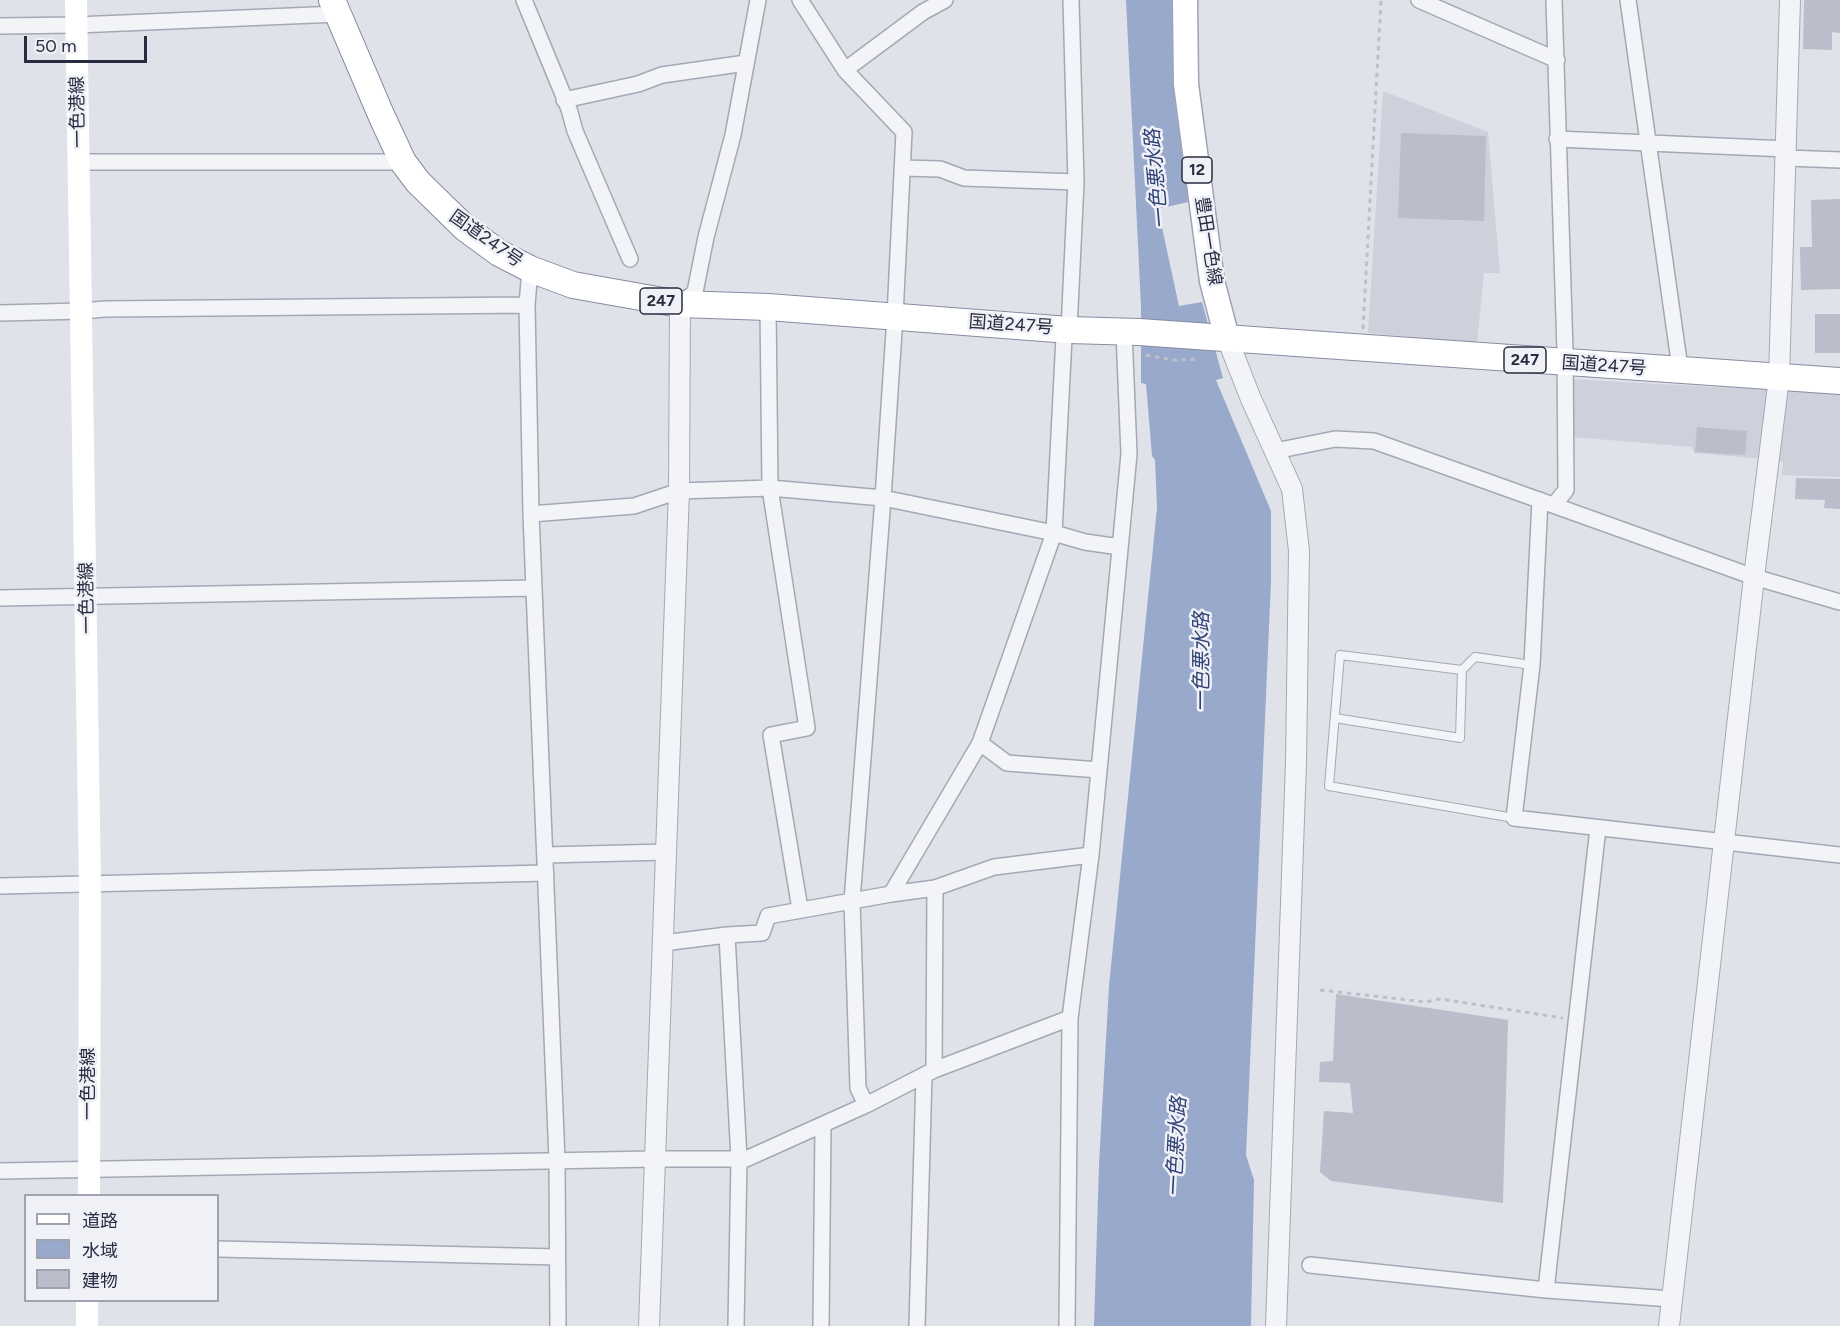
<!DOCTYPE html>
<meta charset="utf-8">
<style>
body{margin:0}
#map{position:relative;width:1840px;height:1326px;overflow:hidden;background:#e0e2ea;font-family:Figtree,"Noto Sans JP",sans-serif}
canvas{display:block}
.legend{position:absolute;left:24px;top:1194px;width:195px;height:108px;box-sizing:border-box;background:#f0f1f7;border:2px solid #a0a3af;margin:0;padding:8px 10px;list-style:none;font-size:18px;color:#282d42}
.legend li{display:flex;align-items:center;gap:12px;height:30px}
.legend b{width:30px;border:2px solid #a0a3af}
.scale{position:absolute;left:24px;top:36px;width:123px;height:27px;box-sizing:border-box;border:3px solid #282d42;border-top:0;padding-left:8px;font-size:18px;line-height:21px;white-space:nowrap;color:#282d42;-webkit-text-stroke:4px #f0f1f7;paint-order:stroke}
</style>
<div id="map">
<canvas width="1840" height="1326"></canvas>
<ul class="legend">
<li><b style="height:8px;background:#fff"></b>道路</li>
<li><b style="height:16px;background:#99a9cc"></b>水域</li>
<li><b style="height:16px;background:#babdca"></b>建物</li>
</ul>
<div class="scale">50 m</div>
</div>
<script>
const c = document.querySelector('canvas').getContext('2d');
c.lineJoin = 'round';
function paint(path, color) {
  c.fillStyle = color;
  c.fill(path, 'evenodd');
}
function trace(path, color, width, dash) {
  c.strokeStyle = color;
  c.lineWidth = width;
  c.lineCap = dash ? 'butt' : 'round';
  c.setLineDash(dash || []);
  c.stroke(path);
}
function write(font, color, halo, rows, align = 'center') {
  c.font = font + ' Figtree,"Noto Sans JP",sans-serif';
  c.lineWidth = 5;
  c.setLineDash([]);
  c.textBaseline = 'middle';
  c.strokeStyle = halo;
  c.fillStyle = color;
  for (const [text, x, y, turn = 0] of rows) {
    c.save();
    c.translate(x, y);
    c.rotate((+turn || 0) * Math.PI / 180);
    c.textAlign = isNaN(turn) ? turn : align;
    if (halo) c.strokeText(text, 0, 0);
    c.fillText(text, 0, 0);
    c.restore();
  }
}
paint(new Path2D(`
 M 1383,91 L 1488,132 L 1500,273 L 1484,273 L 1477,343 L 1368,333 Z
 M 1569,379 L 1840,394 L 1840,477 L 1782,475 L 1783,462 L 1754,458 L 1694,453 L 1692,447 L 1572,437 Z`), '#ced1dc');
paint(new Path2D(`
 M 1126,0 L 1173,0 L 1188,202 L 1158,209 L 1179,306 L 1202,302 L 1223,378 L 1216,380 L 1271,511 L 1271,581 L 1246,1155 L 1254,1180 L 1251,1326 L 1094,1326 L 1099,1164 L 1109,986 L 1157,508 L 1155,460 L 1152,456 L 1146,384 L 1141,383 L 1141,306 Z`), '#99a9cc');
paint(new Path2D(`
 M 1804,0 L 1840,0 L 1840,33 L 1832,32 L 1832,50 L 1803,49 Z
 M 1401,133 L 1486,136 L 1484,221 L 1398,218 Z
 M 1840,199 L 1840,289 L 1801,290 L 1800,247 L 1812,247 L 1811,200 Z
 M 1815,314 L 1840,314 L 1840,353 L 1815,353 Z
 M 1697,427 L 1747,431 L 1745,455 L 1695,452 Z
 M 1796,478 L 1840,479 L 1840,509 L 1824,508 L 1825,500 L 1795,499 Z
 M 1336,994 L 1508,1020 L 1503,1203 L 1331,1181 L 1320,1172 L 1324,1111 L 1353,1113 L 1350,1083 L 1319,1082 L 1320,1062 L 1333,1061 Z`), '#babdca');
const service = new Path2D(`
 M 1335,718 L 1460,738 L 1462,670
 M 1514,818 L 1329,786 L 1340,655 L 1462,670 L 1475,657 L 1532,665`);
const minor = new Path2D(`
 M 524,0 L 569,109 L 575,131 L 630,259
 M 800,0 L 845,70 L 904,132 L 895,316 L 883,498 L 852,901 L 858,1088 L 866,1105
 M 1419,0 L 1557,60
 M 1628,0 L 1679,361 L 1679,371
 M 0,26 L 76,25 L 338,14
 M 845,70 L 923,12 L 945,0
 M 564,100 L 638,84 L 662,75 L 746,63
 M 1557,139 L 1787,149
 M 1787,158 L 1840,160
 M 78,162 L 403,162
 M 902,168 L 940,169 L 964,178 L 1076,182
 M 530,269 L 527,305 L 531,514 L 557,1160 L 558,1326
 M 680,304 L 695,292 L 706,237 L 733,135 L 758,0
 M 768,307 L 770,488 L 807,728 L 771,735 L 800,909
 M 0,313 L 82,311 L 105,309 L 527,305
 M 1275,451 L 1335,439 L 1374,441 L 1754,577 L 1840,602
 M 1540,500 L 1532,665 L 1514,818 L 1840,855
 M 1554,505 L 1566,490 L 1565,351 L 1554,0
 M 531,514 L 634,506 L 679,491 L 770,488 L 883,498 L 1054,533 L 1085,542 L 1120,547
 M 0,598 L 534,588
 M 980,743 L 1007,763 L 1099,770
 M 545,855 L 666,852
 M 0,886 L 546,873
 M 891,894 L 935,888 L 994,867 L 1091,855
 M 727,935 L 739,1159 L 736,1326
 M 663,943 L 727,935 L 762,933 L 768,916 L 891,894 L 980,743 L 1054,533 L 1064,337 L 1069,330 L 1076,182 L 1071,0
 M 934,1070 L 935,888
 M 0,1171 L 654,1159 L 746,1159 L 866,1105 L 934,1070 L 1070,1018
 M 218,1249 L 557,1257
 M 1310,1265 L 1546,1290 L 1672,1299
 M 1546,1290 L 1598,828
 M 821,1326 L 823,1126
 M 917,1326 L 924,1075
 M 1067,1326 L 1070,1018 L 1091,855 L 1129,454 L 1124,332`);
const tertiary = new Path2D(`
 M 1227,338 L 1251,399 L 1292,489 L 1299,551 L 1296,762 L 1276,1326
 M 649,1326 L 679,491 L 680,304
 M 1669,1326 L 1754,577 L 1779,378 L 1790,0`);
const primary = new Path2D(`
 M 1185,0 L 1186,84 L 1212,281 L 1227,338`);
const trunk = new Path2D(`
 M 332,0 L 382,117 L 403,162 L 418,182 L 465,228 L 499,253 L 530,269 L 573,285 L 680,304 L 768,307 L 1069,330 L 1139,332 L 1840,381`);
trace(service, '#a5a8b4', 10);
trace(minor, '#a5a8b4', 18);
trace(tertiary, '#a5a8b4', 22);
trace(primary, '#9fa4b6', 27);
trace(trunk, '#868ca1', 28);
trace(new Path2D(`
 M 1363,329 L 1381,0
 M 1146,355 L 1174,360 L 1199,359
 M 1320,990 L 1426,1002 L 1440,999 L 1563,1018`), '#bec0c9', 3, [4.5, 4.5]);
trace(service, '#f3f4f8', 8);
trace(minor, '#f3f4f8', 15);
trace(tertiary, '#f3f4f8', 20);
trace(new Path2D(`
 M 76,0 L 90,885 L 89,1196
 M 87,1326 L 87,1300`), '#fff', 22);
trace(primary, '#fff', 24);
trace(trunk, '#fff', 26);
for (const [x, y, w] of [
 [1197,170,30],
 [661,301,42],
 [1525,360,42]
]) {
  const box = new Path2D();
  box.roundRect(x - w / 2, y - 13, w, 26, 4.5);
  c.fillStyle = '#f0f1f7';
  c.fill(box);
  trace(box, '#282d42', 1.5);
}
write('bold 16px', '#282d42', null, [
 ["12",1197,170],
 ["247",661,301],
 ["247",1525,360]
]);
write('18px', '#282d42', '#f0f1f7', [
 ["一色港線",78,112,-91],
 ["国道247号",486,239,35],
 ["豊田一色線",1208,241,81],
 ["国道247号",1011,325,4],
 ["国道247号",1604,366,4],
 ["一色港線",87,598,-91],
 ["一色港線",89,1084,-90]
]);
write('italic 20px', '#2f4378', '#f0f1f7', [
 ["一色悪水路",1157,179,-95],
 ["一色悪水路",1202,662,-90],
 ["一色悪水路",1177,1147,-87]
]);
</script>
